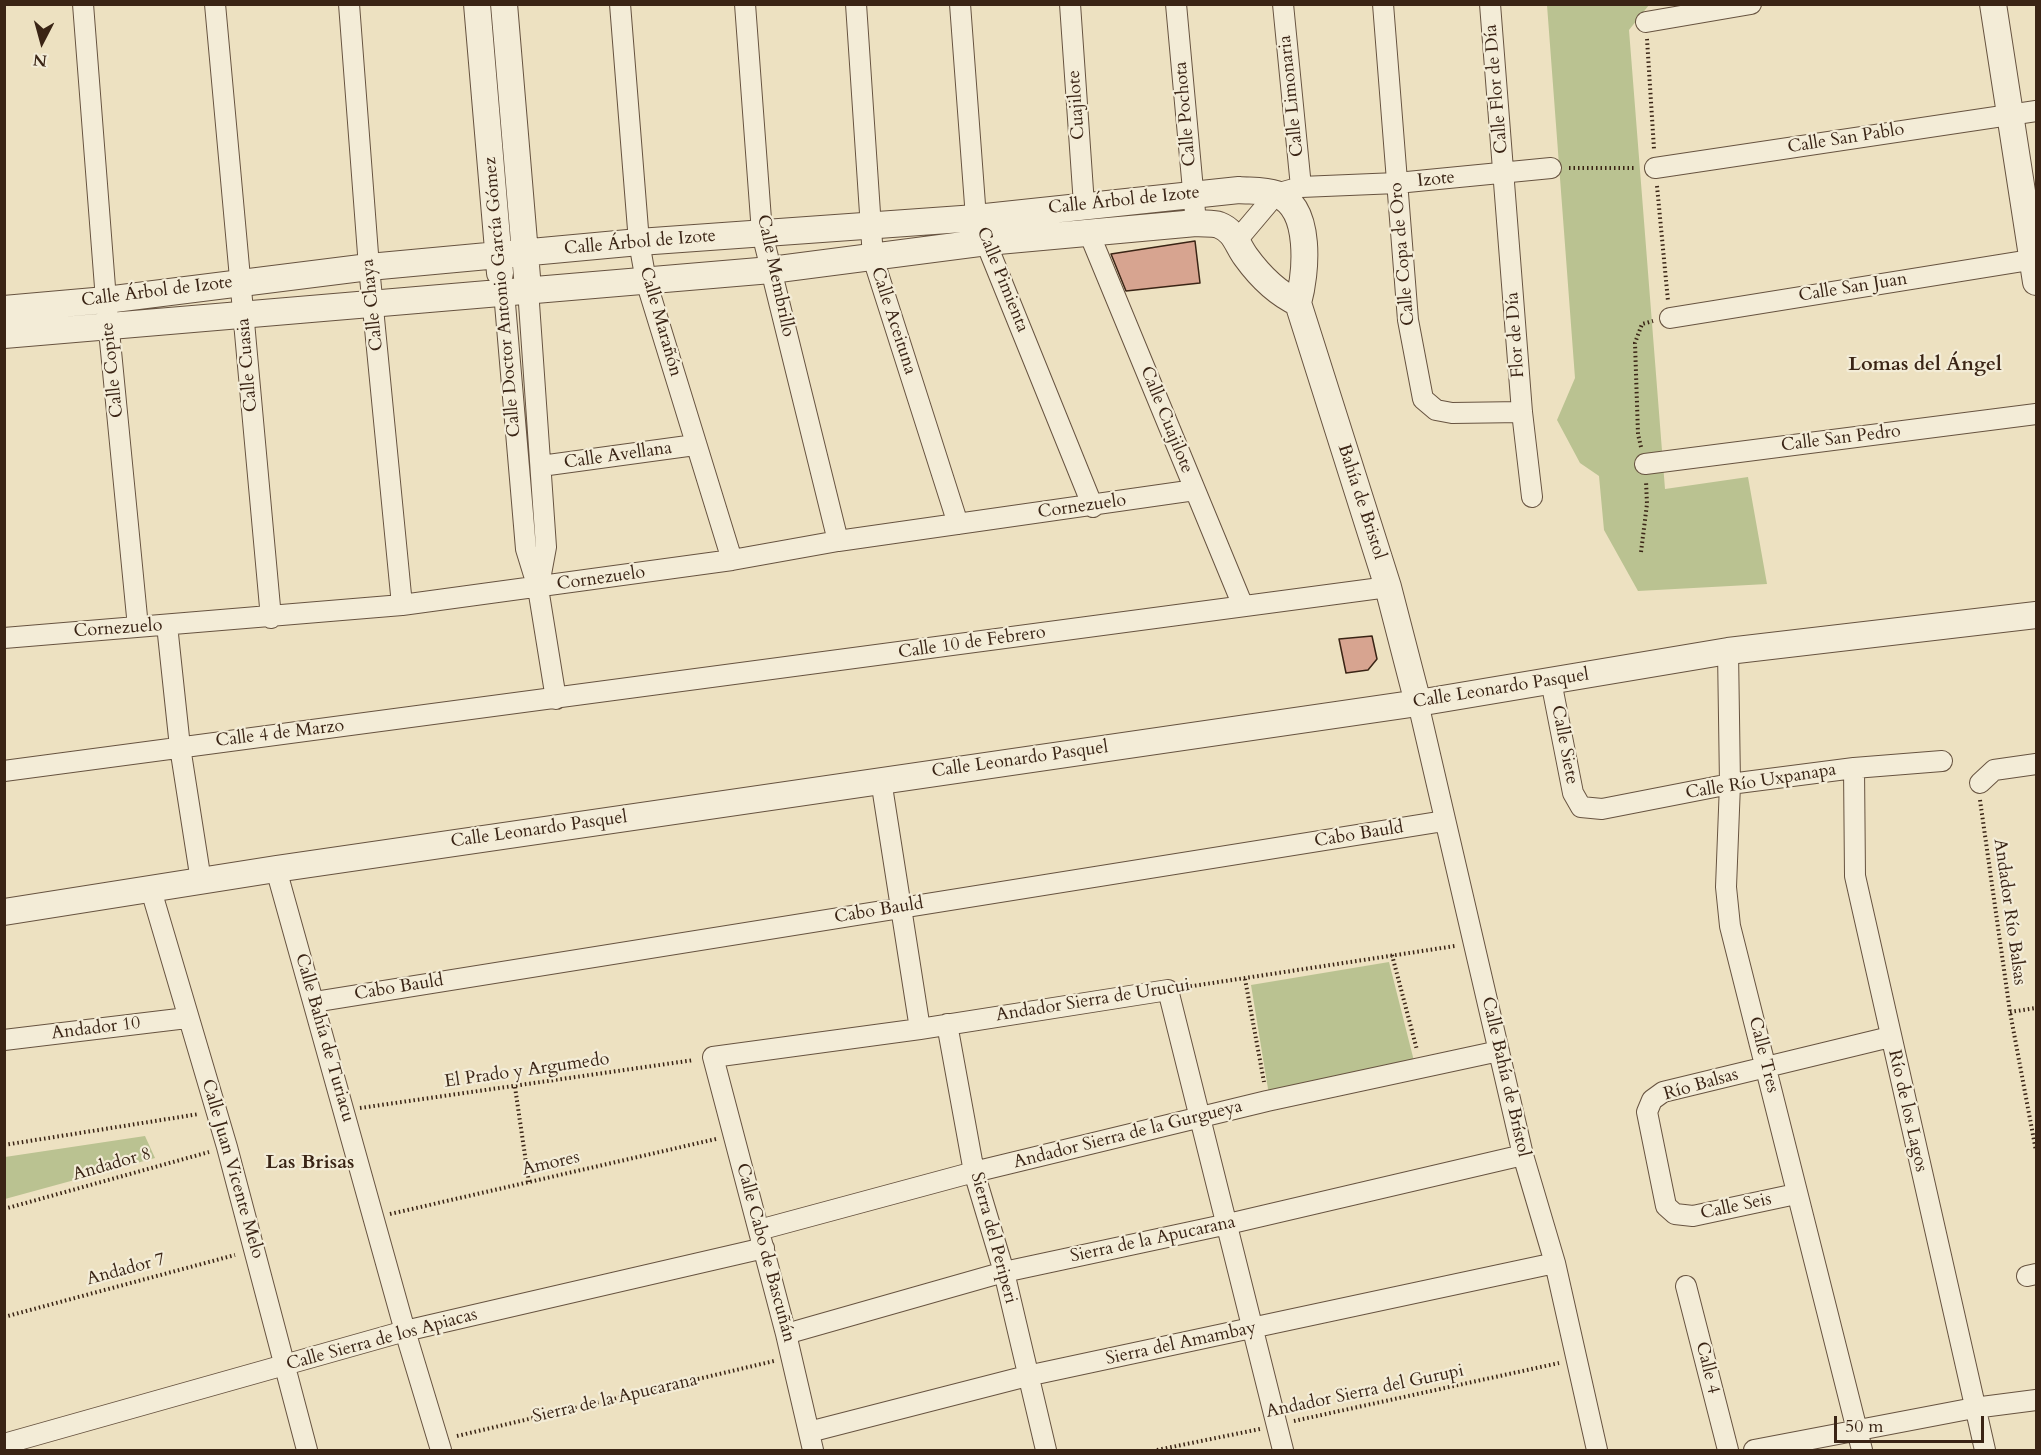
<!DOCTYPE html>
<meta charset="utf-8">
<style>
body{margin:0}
#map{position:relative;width:2041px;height:1455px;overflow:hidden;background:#ede1c1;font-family:Cardo,serif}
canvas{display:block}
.frame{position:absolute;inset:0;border:6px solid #3a2415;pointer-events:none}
.north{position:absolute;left:12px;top:12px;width:60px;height:60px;-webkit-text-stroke:4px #f3ecd7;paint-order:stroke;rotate:186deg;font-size:16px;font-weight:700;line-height:24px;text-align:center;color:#3a2415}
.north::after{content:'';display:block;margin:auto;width:21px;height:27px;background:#3a2415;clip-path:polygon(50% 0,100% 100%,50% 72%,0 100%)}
.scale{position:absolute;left:1834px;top:1416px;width:150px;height:27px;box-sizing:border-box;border:3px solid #3a2415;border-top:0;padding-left:8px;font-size:18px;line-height:21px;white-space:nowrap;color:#3a2415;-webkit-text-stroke:4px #f3ecd7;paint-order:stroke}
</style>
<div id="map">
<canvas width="2041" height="1455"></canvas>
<div class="frame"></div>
<div class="north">N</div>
<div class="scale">50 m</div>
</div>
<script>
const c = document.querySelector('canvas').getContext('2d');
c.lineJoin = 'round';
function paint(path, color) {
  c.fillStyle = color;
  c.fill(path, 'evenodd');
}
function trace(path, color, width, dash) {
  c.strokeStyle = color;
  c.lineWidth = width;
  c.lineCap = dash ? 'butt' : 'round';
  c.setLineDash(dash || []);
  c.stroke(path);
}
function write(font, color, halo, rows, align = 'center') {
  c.font = font + ' Cardo,serif';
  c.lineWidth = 4.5;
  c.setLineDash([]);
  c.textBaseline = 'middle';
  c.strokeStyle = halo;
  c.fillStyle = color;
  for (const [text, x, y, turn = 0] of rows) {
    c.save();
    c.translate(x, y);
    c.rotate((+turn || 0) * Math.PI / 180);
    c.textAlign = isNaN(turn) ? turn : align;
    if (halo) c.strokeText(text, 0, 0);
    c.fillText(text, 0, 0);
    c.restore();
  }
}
paint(new Path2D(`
 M 1547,5 L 1649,5 L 1629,30 L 1665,489 L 1748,477 L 1767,584 L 1638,591 L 1604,530 L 1599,476 L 1580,463 L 1557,420 L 1575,378 Z
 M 1389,962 L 1415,1065 L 1269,1095 L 1251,985 Z
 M 145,1136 L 155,1158 L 5,1199 L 5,1157 Z`), '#bac291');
const building = new Path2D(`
 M 1195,241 L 1200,283 L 1126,291 L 1111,254 Z
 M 1372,636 L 1377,659 L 1368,670 L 1346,673 L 1339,639 Z`);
paint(building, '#d7a490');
trace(building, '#3a2415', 1.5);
const minor = new Path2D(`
 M 83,4 L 106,300 L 138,627
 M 215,4 L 271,618
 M 349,4 L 369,267 L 402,605
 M 620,4 L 639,242 L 646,281 L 732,560
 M 745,4 L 762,233 L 838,541
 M 856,4 L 873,258 L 958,524
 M 960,4 L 976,218 L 1093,507
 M 1070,4 L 1084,205
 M 1176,4 L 1196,223
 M 1283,4 L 1301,187
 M 1383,4 L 1408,320 L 1423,399 L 1436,410 L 1452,413 L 1522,412
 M 1490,4 L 1522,412 L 1532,497
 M 1646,22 L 1751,4
 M 1655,168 L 2036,111
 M 1089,233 L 1243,606
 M 1238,239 L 1276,194 L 1301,187 L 1397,183 L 1551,168
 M 528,289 L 546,547 L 539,585
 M 504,292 L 526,549 L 538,588 L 556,699
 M 1670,318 L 2036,259
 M 1645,464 L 2036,414
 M 541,466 L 695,445
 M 167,625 L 180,747 L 201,881
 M 4,638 L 402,605 L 732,560 L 838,541 L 1195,490
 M 1728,651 L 1730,784 L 1726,887 L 1730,926 L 1862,1450
 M 1551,681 L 1573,793 L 1581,807 L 1602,809 L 1730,784 L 1854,768 L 1942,761
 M 1418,703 L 1523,1155 L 1555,1263 L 1597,1450
 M 1854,768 L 1855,876 L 1985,1450
 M 4,771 L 1388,587
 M 881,780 L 920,1029
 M 1980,783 L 1994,770 L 2036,764
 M 276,869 L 405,1331 L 441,1450
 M 151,890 L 227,1147 L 307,1450
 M 314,1002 L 1444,821
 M 947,1024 L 974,1172 L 1004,1272 L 1046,1450
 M 4,1040 L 187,1018
 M 1796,1194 L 1693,1216 L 1675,1214 L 1666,1206 L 1647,1112 L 1652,1100 L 1663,1092 L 1890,1037
 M 759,1230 L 974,1172 L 1267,1101 L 1499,1051
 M 2027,1276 L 2036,1274
 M 1686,1286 L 1728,1450
 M 786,1334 L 1004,1272 L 1228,1224 L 1523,1155
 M 809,1432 L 1027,1376 L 1555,1263
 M 4,1444 L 405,1331 L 764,1248
 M 813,1450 L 786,1334 L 713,1057 L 920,1029 L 1168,990 L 1283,1450
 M 1754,1450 L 1974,1408 L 2036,1400`);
const tertiary = new Path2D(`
 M 477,4 L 500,273
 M 504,4 L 528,289
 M 1993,4 L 2036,282
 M 4,309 L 106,300 L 369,267 L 639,242 L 976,218 L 1239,190 C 1250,191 1265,190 1276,194 C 1313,207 1306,274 1298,303 L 1388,587 L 1418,703
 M 4,335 L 771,270 L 987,242 L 1196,223 C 1203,224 1213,223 1219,225 C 1235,231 1237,245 1246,257 C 1259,275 1277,293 1298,303
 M 4,912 L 276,869 L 1418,703 L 1728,651 L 2036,615`);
trace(minor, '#675340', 22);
trace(tertiary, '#675340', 28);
trace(new Path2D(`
 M 1647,39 L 1654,149
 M 1569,168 L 1636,168
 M 1657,186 L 1668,301
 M 1641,447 L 1638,434 L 1635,343 L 1642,324 L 1653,321
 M 1641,552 L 1647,504 L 1646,481
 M 1980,800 L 2010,1012 L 2036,1151
 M 1392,955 L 1417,1050
 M 1245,979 L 1264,1082
 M 1186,987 L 1455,946
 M 2010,1012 L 2036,1008
 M 515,1087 L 529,1183
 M 360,1108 L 694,1060
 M 4,1145 L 199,1114
 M 4,1209 L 209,1152
 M 390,1214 L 716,1139
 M 4,1317 L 235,1255
 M 1294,1421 L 1559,1363
 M 457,1436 L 774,1361
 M 1157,1450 L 1260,1429`), '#3a2415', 4, [1.5, 3]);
trace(minor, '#f3ecd7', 20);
trace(tertiary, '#f3ecd7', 26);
write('18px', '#3a2415', '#f3ecd7', [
 ["Calle Flor de Día",1497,89,-95],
 ["Calle Limonaria",1292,96,-96],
 ["Cuajilote",1077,105,-94],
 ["Calle Pochota",1186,114,-95],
 ["Calle San Pablo",1846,139,-9],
 ["Izote",1436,180,-6],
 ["Calle Árbol de Izote",1124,201,-6],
 ["Calle Árbol de Izote",640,243,-5],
 ["Calle Copa de Oro",1403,254,-95],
 ["Calle Membrillo",775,276,78],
 ["Calle Pimienta",1002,280,68],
 ["Calle San Juan",1853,288,-9],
 ["Calle Árbol de Izote",157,292,-7],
 ["Calle Doctor Antonio García Gómez",503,297,-95],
 ["Calle Chaya",373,305,-96],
 ["Calle Aceituna",893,321,72],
 ["Calle Marañón",660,322,74],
 ["Flor de Día",1516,335,-94],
 ["Calle Cuasia",248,365,-95],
 ["Calle Copite",113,370,-96],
 ["Calle Cuajilote",1166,420,68],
 ["Calle San Pedro",1841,439,-7],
 ["Calle Avellana",618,456,-8],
 ["Bahía de Bristol",1361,502,72],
 ["Cornezuelo",1082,507,-8],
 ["Cornezuelo",601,579,-8],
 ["Cornezuelo",118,629,-4],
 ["Calle 10 de Febrero",972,643,-8],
 ["Calle Leonardo Pasquel",1501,689,-9],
 ["Calle 4 de Marzo",280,734,-7],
 ["Calle Siete",1564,745,79],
 ["Calle Leonardo Pasquel",1020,760,-8],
 ["Calle Río Uxpanapa",1761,782,-9],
 ["Calle Leonardo Pasquel",539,830,-8],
 ["Cabo Bauld",1359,835,-9],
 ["Cabo Bauld",879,911,-9],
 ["Andador Río Balsas",2009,912,82],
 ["Cabo Bauld",399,988,-9],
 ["Andador Sierra de Urucui",1093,1001,-9],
 ["Andador 10",96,1029,-7],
 ["Calle Bahía de Turiacu",324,1038,74],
 ["Calle Tres",1763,1055,76],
 ["El Prado y Argumedo",527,1071,-8],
 ["Calle Bahía de Brístol",1505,1077,77],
 ["Río Balsas",1701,1085,-16],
 ["Río de los Lagos",1907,1111,77],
 ["Andador Sierra de la Gurgueya",1128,1135,-14],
 ["Amores",551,1164,-13],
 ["Andador 8",112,1165,-16],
 ["Calle Juan Vicente Melo",232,1169,74],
 ["Calle Seis",1736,1207,-12],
 ["Sierra del Periperi",993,1238,75],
 ["Sierra de la Apucarana",1153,1240,-12],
 ["Calle Cabo de Bascuñán",765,1253,75],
 ["Andador 7",126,1270,-15],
 ["Calle Sierra de los Apiacas",382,1340,-15],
 ["Sierra del Amambay",1181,1344,-12],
 ["Calle 4",1707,1368,76],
 ["Andador Sierra del Gurupi",1365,1392,-12],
 ["Sierra de la Apucarana",615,1399,-13]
]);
write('bold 20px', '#3a2415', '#f3ecd7', [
 ["Lomas del Ángel",1925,365],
 ["Las Brisas",310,1163]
]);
</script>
